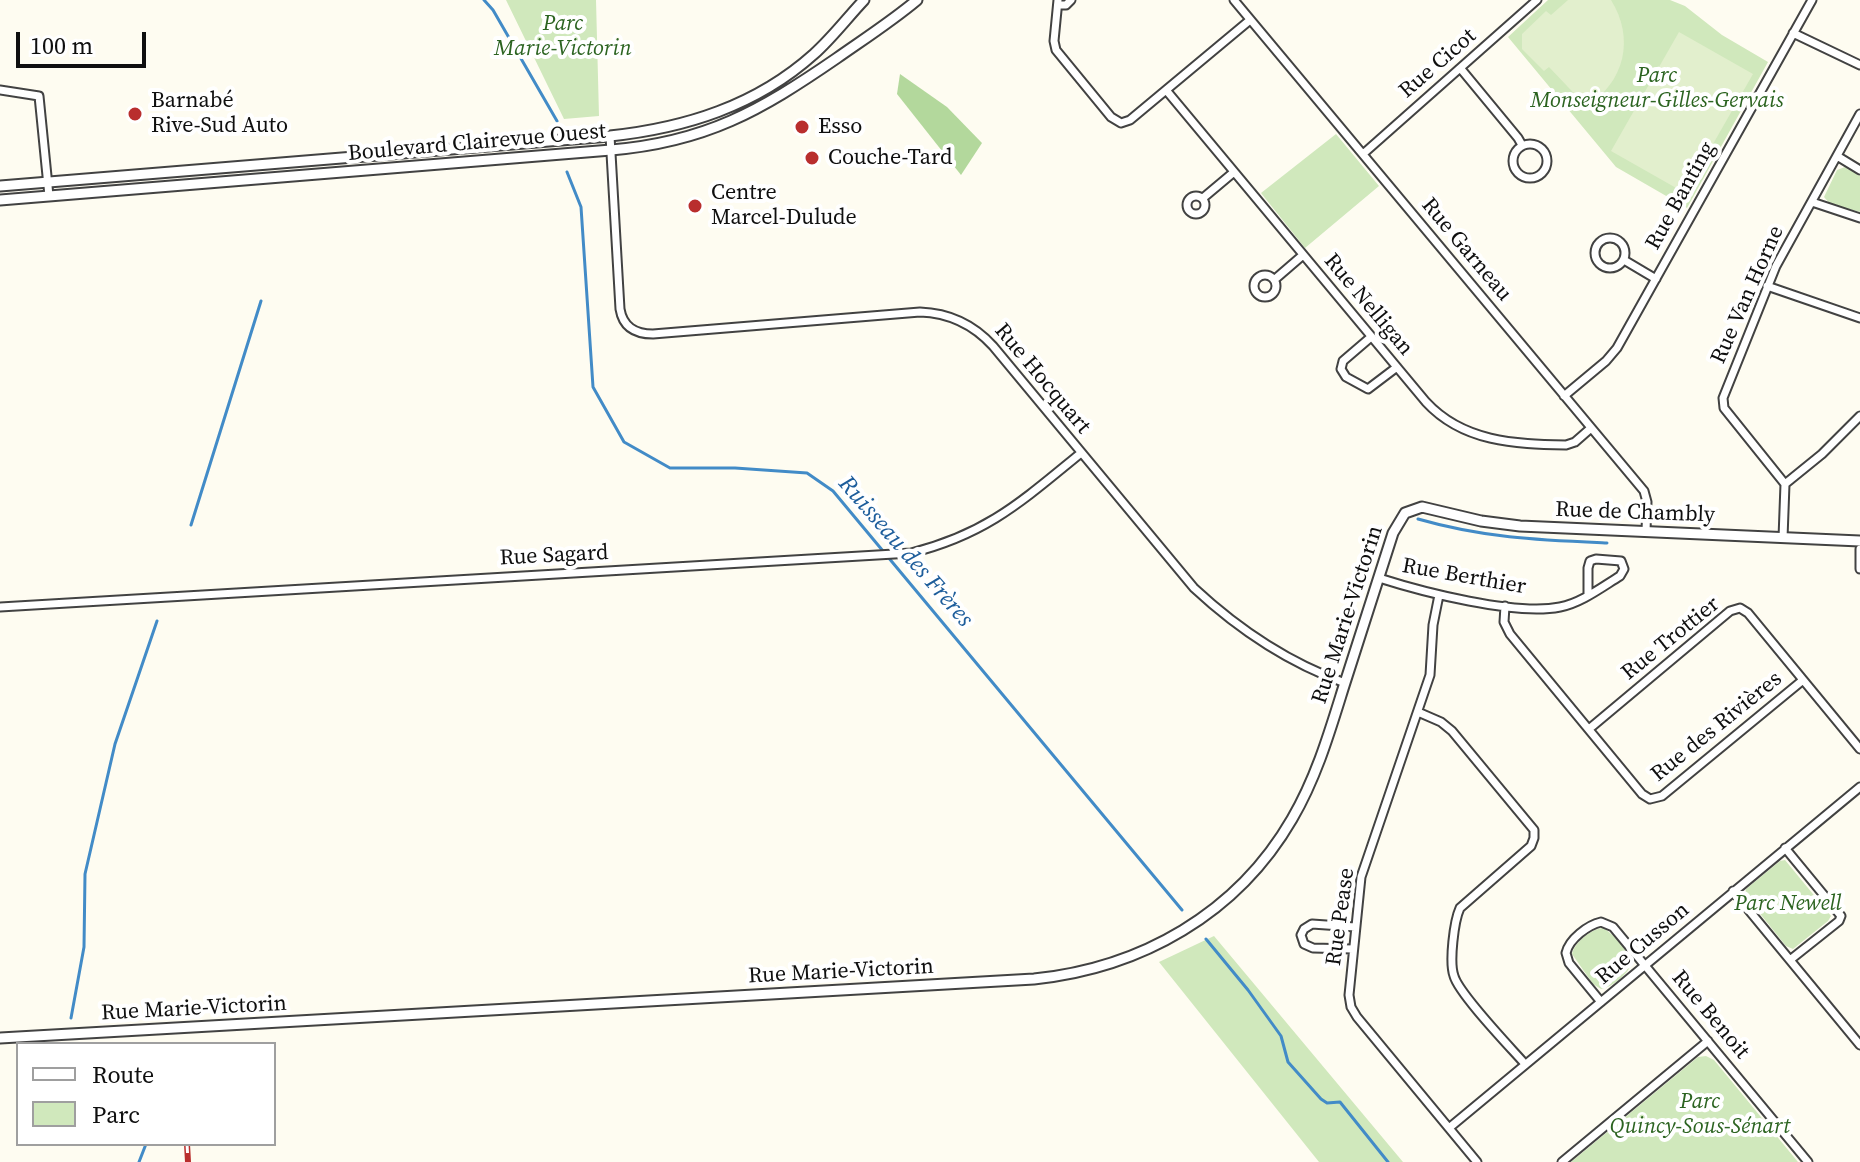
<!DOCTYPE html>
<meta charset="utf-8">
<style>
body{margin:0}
#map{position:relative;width:1860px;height:1162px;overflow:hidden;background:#fefcf1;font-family:"Source Serif 4",serif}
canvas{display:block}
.legend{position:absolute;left:16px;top:1042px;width:260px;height:104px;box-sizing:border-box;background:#fff;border:2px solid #9f9f9f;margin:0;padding:10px 14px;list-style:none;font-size:24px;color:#0f0f0f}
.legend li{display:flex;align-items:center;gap:16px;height:40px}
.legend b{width:40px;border:2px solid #9f9f9f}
.scale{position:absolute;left:16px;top:32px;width:130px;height:36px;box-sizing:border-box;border:4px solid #0f0f0f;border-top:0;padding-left:10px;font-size:24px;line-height:28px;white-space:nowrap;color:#0f0f0f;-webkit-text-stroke:6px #fff;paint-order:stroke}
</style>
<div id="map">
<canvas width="1860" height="1162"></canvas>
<ul class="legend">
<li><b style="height:10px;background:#fff"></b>Route</li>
<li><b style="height:22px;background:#d0e8bc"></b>Parc</li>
</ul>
<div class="scale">100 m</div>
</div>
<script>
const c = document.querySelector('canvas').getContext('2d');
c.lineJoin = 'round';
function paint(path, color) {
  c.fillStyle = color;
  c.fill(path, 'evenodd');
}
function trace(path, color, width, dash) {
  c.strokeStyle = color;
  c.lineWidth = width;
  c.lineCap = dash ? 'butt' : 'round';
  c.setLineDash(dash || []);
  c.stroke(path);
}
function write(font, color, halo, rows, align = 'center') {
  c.font = font + ' "Source Serif 4",serif';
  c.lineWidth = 8;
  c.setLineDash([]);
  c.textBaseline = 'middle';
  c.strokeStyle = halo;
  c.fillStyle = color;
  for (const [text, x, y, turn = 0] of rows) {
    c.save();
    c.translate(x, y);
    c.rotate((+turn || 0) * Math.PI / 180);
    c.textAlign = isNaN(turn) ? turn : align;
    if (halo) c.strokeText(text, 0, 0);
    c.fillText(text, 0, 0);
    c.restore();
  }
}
paint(new Path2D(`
 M 506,0 L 596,0 L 599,116 L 564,119 Z
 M 1548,0 L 1670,0 L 1685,6 L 1722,35 L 1768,62 L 1687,208 L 1616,167 L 1508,37 Z
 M 1336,134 L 1379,186 L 1305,248 L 1261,193 Z
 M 1845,167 L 1860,176 L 1860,212 L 1830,204 L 1824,197 L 1837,170 Z
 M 1785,860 L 1831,916 L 1828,921 L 1793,949 L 1786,946 L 1745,895 L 1746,889 L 1780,861 Z
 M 1603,928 C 1614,934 1628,951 1632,963 C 1628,974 1613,987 1601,989 L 1593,984 L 1572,954 C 1575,942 1591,929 1603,928 Z
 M 1214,936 L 1403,1162 L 1319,1162 L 1159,962 Z
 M 1706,1056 L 1714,1060 L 1798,1162 L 1571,1162 L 1698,1057 Z`), '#d0e8bc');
paint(new Path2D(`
 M 900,74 L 947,107 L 982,143 L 961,175 L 897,94 Z`), '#b3d89c');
paint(new Path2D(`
 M 1568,0 L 1611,0 C 1635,38 1625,83 1586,106 L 1549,67 L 1544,71 L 1522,49 L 1522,34 L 1546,11 L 1551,15 Z
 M 1679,32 L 1753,74 L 1685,193 L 1611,151 Z`), '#e2efcd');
trace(new Path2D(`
 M 484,0 L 493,10 L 557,121
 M 567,172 L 581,207 L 593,387 L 624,442 L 670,468 L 735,468 L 807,473 L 833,491 L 1182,910
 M 1418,519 C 1484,538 1539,540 1607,543
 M 191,525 L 261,301
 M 1206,939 L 1248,990 L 1281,1036 L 1288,1062 L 1321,1099 L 1327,1103 L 1340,1102 L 1388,1162
 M 71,1018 L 84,947 L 85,874 L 115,744 L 157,621
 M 139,1162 L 146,1144`), '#428bc7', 3);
const minor = new Path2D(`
 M 1058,0 L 1054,41 L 1056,50 L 1111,117 L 1121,123 L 1130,120 L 1250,20
 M 1234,0 L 1644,491 L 1647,502 L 1646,531
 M 1058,5 L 1066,5 L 1071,0
 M 1793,33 L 1860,65
 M 1461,69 L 1518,138 L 1522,145
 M 0,90 L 39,96 L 49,196
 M 1166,90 L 1426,402 C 1463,442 1514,444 1566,445 L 1575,442 L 1591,428
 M 610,136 L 620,309 C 623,327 635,334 653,334 L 920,312 C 949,313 973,324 993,346 L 1194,588 C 1237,628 1289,663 1345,683
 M1513 161a17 17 0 1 1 34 0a17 17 0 1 1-34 0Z
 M 1363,154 L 1537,0
 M 1837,156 L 1860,170
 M1187 205a9 9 0 1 1 18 0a9 9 0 1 1-18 0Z
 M 1203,198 L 1234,172
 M 1812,202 L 1860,218
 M1595 253a15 15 0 1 1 30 0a15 15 0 1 1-30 0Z
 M 1624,260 L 1656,279
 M1254 286a11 11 0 1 1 22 0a11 11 0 1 1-22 0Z
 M 1274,280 L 1303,255
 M 1767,286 L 1860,318
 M 1371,337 L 1343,361 L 1341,369 L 1346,377 L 1368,389 L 1397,367
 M 1564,396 L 1606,361 L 1617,348 L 1812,0
 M 1785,484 L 1724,408 L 1723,398 L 1776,266 L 1860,114
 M 1783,538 L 1785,484 L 1822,454 L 1860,416
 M 1860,549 L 1860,569
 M 1379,578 C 1423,592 1515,616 1560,607 C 1581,603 1602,587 1620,576 L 1624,569 L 1621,561 L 1596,559 L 1590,561 L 1588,568 L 1588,594
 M 1439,595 L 1433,625 L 1430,675 L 1361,877 L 1349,995 L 1351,1007 L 1357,1017 L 1477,1162
 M 1505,606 L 1504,622 L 1510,634 L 1642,794 L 1650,799 L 1662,796 L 1803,680
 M 0,607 L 911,553 C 987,534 1022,501 1081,453
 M 1418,712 L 1441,722 L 1452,731 L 1534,830 L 1534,838 L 1531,846 L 1460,908 C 1454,921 1449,962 1454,976 C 1459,994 1510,1047 1525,1064
 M 1589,729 L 1730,611 L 1740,608 L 1748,613 L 1860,749
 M 1785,848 L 1841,916 L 1839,921 L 1790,960
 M 1733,891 L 1860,1045
 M 1353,949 L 1313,948 L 1304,944 L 1301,935 L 1304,929 L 1312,924 L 1355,927
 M 1601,1002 L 1569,963 L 1566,953 C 1569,939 1588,925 1601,922 L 1613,927 L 1808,1162
 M 1449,1128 L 1860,787
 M 1562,1162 L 1708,1041`);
const tertiary = new Path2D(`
 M 0,186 L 610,136 C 685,128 756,106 814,54 C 832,38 847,18 864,0
 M 0,200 L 611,150 C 706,142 760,111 837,58 C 864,39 892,21 917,0
 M 0,1038 L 1034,979 C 1141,968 1237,914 1292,819 C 1316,778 1329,734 1343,689 C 1360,637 1376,585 1393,533 L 1405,513 L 1422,507 L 1481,521 L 1520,526 L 1860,541`);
trace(minor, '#424242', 11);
trace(tertiary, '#424242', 13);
trace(minor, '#fff', 7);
trace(tertiary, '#fff', 9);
const rail = new Path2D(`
 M 187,1144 L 188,1162`);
trace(rail, '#b92e2d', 6);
trace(rail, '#fff', 3, [9]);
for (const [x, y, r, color] of [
 [135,114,8,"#b92e2d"],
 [802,127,8,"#b92e2d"],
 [812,158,8,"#b92e2d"],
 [695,206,8,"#b92e2d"]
]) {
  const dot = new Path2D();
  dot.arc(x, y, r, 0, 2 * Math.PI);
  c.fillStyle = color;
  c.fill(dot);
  trace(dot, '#fff', 3);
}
write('italic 22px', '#2c6421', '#fff', [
 ["Parc",563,24],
 ["Marie-Victorin",563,49],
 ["Parc",1657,76],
 ["Monseigneur-Gilles-Gervais",1657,101],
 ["Parc Newell",1788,904],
 ["Parc",1700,1102],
 ["Quincy-Sous-Sénart",1700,1127]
]);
write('22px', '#0f0f0f', '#fff', [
 ["Rue Cicot",1438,64,-41],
 ["Boulevard Clairevue Ouest",477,143,-5],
 ["Rue Banting",1681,196,-61],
 ["Rue Garneau",1466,250,50],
 ["Rue Van Horne",1748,295,-66],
 ["Rue Nelligan",1368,305,50],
 ["Rue Hocquart",1042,379,50],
 ["Rue de Chambly",1635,513,2],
 ["Rue Sagard",554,556,-3],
 ["Rue Berthier",1464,577,10],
 ["Rue Marie-Victorin",1348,615,-72],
 ["Rue Trottier",1671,639,-39],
 ["Rue des Rivières",1717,727,-39],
 ["Rue Pease",1341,917,-82],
 ["Rue Cusson",1643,944,-40],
 ["Rue Marie-Victorin",841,972,-3],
 ["Rue Marie-Victorin",194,1009,-3],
 ["Rue Benoit",1710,1015,50]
]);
write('22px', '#0f0f0f', '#fff', [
 ["Barnabé",151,101],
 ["Rive-Sud Auto",151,126],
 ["Esso",818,127],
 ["Couche-Tard",828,158],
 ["Centre",711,193],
 ["Marcel-Dulude",711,218]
], 'left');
write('italic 24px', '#1d5d9b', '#fff', [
 ["Ruisseau des Frères",905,552,49]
]);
</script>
